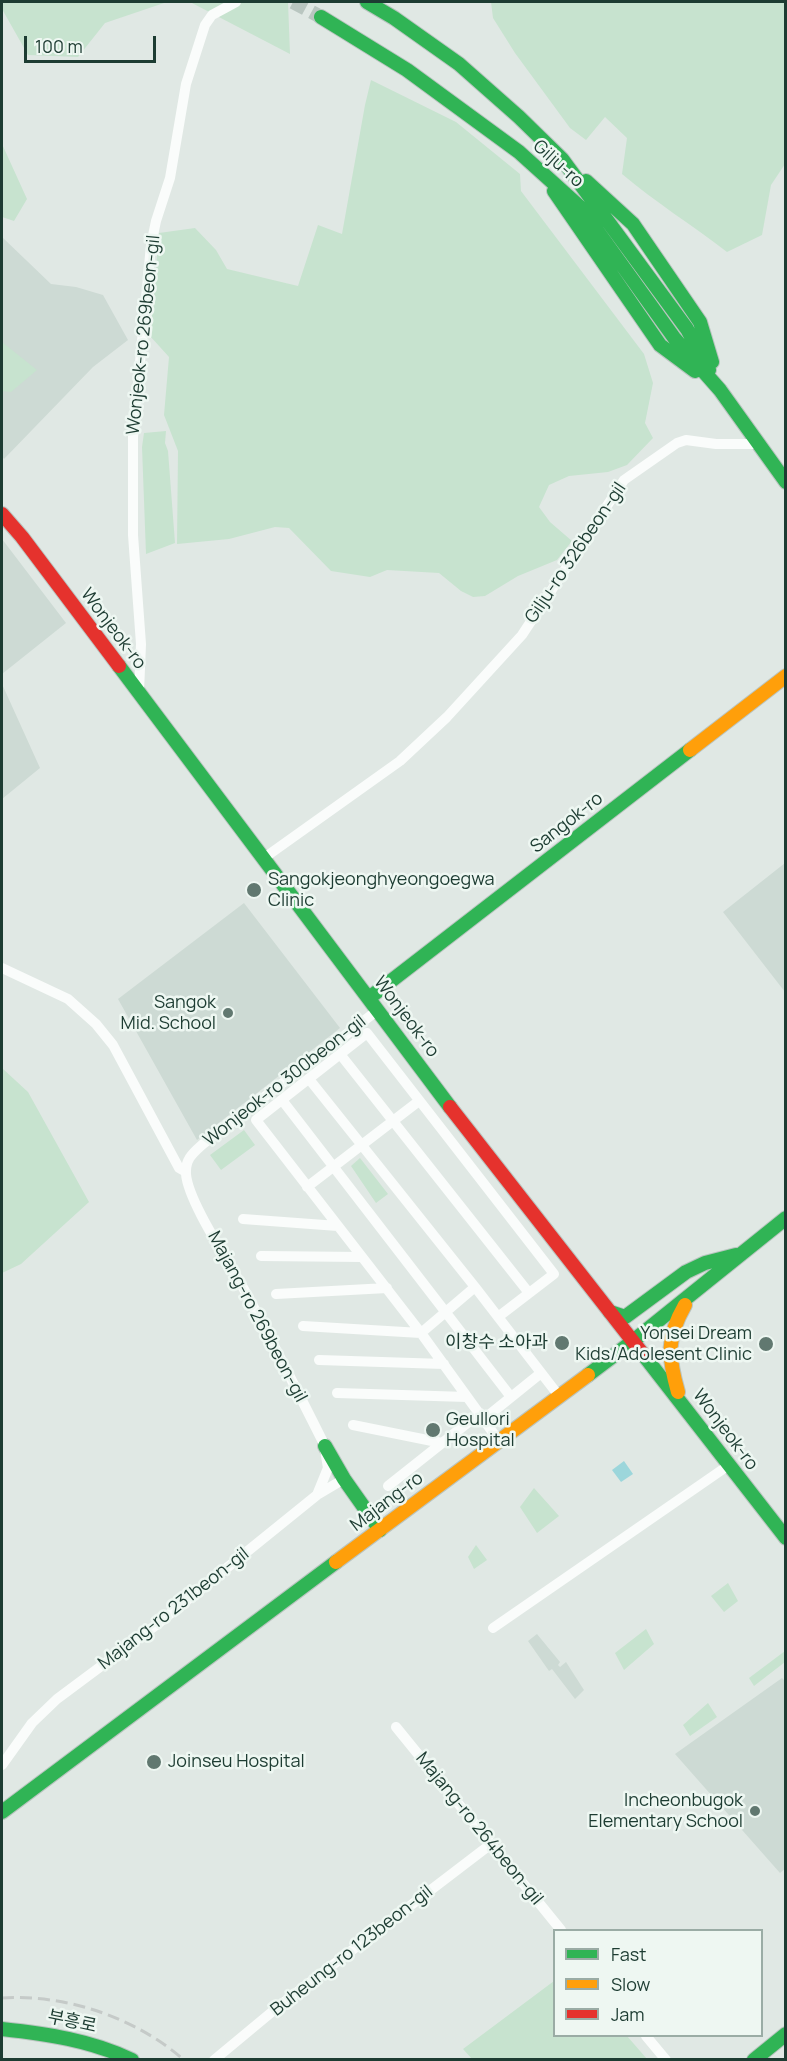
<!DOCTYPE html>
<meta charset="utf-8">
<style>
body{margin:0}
#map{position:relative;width:787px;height:2061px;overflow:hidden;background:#e0e8e4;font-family:Manrope,sans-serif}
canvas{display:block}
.frame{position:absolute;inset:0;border:3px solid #1d3c32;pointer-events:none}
.legend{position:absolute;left:553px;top:1929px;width:210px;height:108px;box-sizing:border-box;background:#eef7f2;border:2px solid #9aaca5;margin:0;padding:8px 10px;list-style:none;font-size:18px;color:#1d3c32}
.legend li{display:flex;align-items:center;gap:12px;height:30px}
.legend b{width:30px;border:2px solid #9aaca5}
.scale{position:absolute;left:24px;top:36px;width:132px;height:27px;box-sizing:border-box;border:3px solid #1d3c32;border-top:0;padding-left:8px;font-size:18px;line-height:21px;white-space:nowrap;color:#1d3c32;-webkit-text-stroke:4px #eef7f2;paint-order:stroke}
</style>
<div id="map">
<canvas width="787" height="2061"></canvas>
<div class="frame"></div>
<ul class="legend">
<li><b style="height:8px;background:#30b455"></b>Fast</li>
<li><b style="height:8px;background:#ff9f0a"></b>Slow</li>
<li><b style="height:8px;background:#e5322d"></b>Jam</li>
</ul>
<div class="scale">100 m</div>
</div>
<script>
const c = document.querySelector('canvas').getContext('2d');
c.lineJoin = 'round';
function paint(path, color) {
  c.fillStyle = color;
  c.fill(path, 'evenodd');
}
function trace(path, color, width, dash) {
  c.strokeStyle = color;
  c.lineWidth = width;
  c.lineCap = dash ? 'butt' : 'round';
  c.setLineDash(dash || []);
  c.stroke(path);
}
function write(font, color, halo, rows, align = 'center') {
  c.font = font + ' Manrope,"Noto Sans KR",sans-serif';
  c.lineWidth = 5;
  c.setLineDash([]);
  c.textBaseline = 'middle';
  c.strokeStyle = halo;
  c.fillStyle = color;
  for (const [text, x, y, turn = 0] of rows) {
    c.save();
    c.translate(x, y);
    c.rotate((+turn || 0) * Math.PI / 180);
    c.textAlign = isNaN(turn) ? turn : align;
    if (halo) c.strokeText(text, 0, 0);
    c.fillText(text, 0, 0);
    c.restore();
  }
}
paint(new Path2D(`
 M 2,237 L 51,284 L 76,287 L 103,295 L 128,340 L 93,367 L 4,459 L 2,456 Z
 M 2,539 L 66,623 L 2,674 Z
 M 2,684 L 40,768 L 2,799 Z
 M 785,863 L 785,992 L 723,912 Z
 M 244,903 L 340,1028 L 197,1140 L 118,999 Z
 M 537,1634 L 560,1662 L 558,1665 L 560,1667 L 566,1662 L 584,1690 L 575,1699 L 552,1669 L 549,1671 L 528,1641 Z
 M 782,1678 L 786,1682 L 786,1868 L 780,1873 L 675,1754 Z`), '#cddad4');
paint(new Path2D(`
 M 2,2 L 167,2 L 105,23 L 78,57 L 28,55 L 2,9 Z
 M 190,2 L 288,2 L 290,54 Z
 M 491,2 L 785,2 L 785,164 L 771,185 L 762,235 L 727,252 C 692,225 655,202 622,174 L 627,138 L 605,117 L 586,140 L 570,128 L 515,53 L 493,18 Z
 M 371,80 L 456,122 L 520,174 L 521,191 L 644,354 L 653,383 L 645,423 L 653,438 L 627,465 L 608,472 L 569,476 L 549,485 L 539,507 L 550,522 L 572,541 L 557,560 L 518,576 L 485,596 L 473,597 L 461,591 L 439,573 L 387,570 L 370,577 L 331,571 L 289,528 L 275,527 L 229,539 L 177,544 L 178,451 L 164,415 L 169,357 L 150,336 L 159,233 L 195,228 L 216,250 L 227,269 L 298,286 L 318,225 L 342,234 L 365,105 Z
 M 2,144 L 27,199 L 14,221 L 2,217 Z
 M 2,342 L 37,370 L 11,392 L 2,391 Z
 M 166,431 L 165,443 L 168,451 L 175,543 L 146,554 L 142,447 L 144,433 Z
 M 2,1068 L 28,1092 L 89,1202 L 21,1264 L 2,1273 Z
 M 244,1130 L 255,1145 L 221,1170 L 210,1155 Z
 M 360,1158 L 388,1194 L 376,1203 L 351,1166 Z
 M 534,1488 L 559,1516 L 537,1533 L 520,1507 Z
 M 476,1545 L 487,1560 L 474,1569 L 468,1557 Z
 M 728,1583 L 738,1601 L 724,1612 L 711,1596 Z
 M 646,1629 L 654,1644 L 624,1670 L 615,1653 Z
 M 785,1651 L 785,1662 L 754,1686 L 749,1678 Z
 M 708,1703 L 717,1717 L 690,1736 L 683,1725 Z
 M 554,1981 L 554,2036 L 627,2036 L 647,2059 L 472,2059 L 463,2049 Z`), '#c7e3cf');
paint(new Path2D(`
 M 624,1461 L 633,1474 L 621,1482 L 612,1470 Z`), '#9cd6db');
trace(new Path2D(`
 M 293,2 L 321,17`), '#b9c6c0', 14, [14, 7]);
const fast = new Path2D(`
 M 367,2 L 394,18 L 459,64 L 519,117 L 562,159 L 687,329 L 709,370
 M 321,17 L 407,70 L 519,152 L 581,208 L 675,339 L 720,390 L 786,482
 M 586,181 L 633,224 L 700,322 L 712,362
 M 554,191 L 660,345 L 695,371
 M 119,666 L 450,1107
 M 369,998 L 690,750
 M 610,1312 L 625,1317 L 686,1272 L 705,1263 L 736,1255
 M 642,1353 L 786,1538
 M 588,1375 L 633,1341 L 786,1218
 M 325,1446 L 344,1479 L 380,1530
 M 2,1812 L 336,1562
 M 2,2029 C 47,2034 90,2040 132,2060
 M 754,2060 L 786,2034`);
const slow = new Path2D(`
 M 690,750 L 786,676
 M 678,1392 C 668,1357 666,1338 685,1305
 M 336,1562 L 588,1375`);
const jam = new Path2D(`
 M 2,514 L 22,537 L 119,666
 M 450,1107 L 642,1353`);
trace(fast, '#bac5c0', 16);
trace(slow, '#bac5c0', 16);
trace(jam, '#bac5c0', 16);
trace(new Path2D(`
 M 139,692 L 141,644 L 133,535 L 133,437 L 151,245 L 156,221 L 170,178 L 186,84 L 205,25 L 212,15 L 236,2
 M 264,858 L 400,761 L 447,717 L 522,635 L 624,480 L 677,443 L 686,440 L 716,444 L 758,444
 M 2,968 L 68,999 L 96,1024 L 113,1045 L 179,1168 L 186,1172
 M 340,1054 L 529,1293
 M 309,1079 L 475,1287
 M 282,1100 L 511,1397
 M 307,1187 L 419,1101
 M 243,1219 L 338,1226
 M 261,1256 L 362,1257
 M 276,1294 L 387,1288
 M 303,1326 L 421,1333
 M 421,1333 L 256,1120 L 367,1033 L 554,1274 L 498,1317
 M 319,1360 L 444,1364
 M 337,1393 L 467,1397
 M 484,1419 L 541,1373
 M 353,1425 L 442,1443
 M 499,1441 L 421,1333 L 475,1287 L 559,1396
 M 388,1486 L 480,1413
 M 317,1495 L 344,1479
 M 493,1628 L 729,1465
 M 396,1727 L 561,1930
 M 2,1765 L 32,1723 L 57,1699 L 155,1626 L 317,1495 L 328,1468 L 324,1444 C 299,1394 273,1343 246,1293 C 231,1265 188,1202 186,1174 C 185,1159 193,1153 203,1144 L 378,1010
 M 646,2036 L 666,2060
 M 214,2060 L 279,2006 L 491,1844`), '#fafcfb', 10);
trace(fast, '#30b455', 14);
trace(slow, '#ff9f0a', 14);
trace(jam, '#e5322d', 14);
trace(new Path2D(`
 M 2,1998 C 65,1994 135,2017 184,2060`), '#c5cac8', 3, [12, 6]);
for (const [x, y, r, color] of [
 [254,890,8,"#617870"],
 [228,1013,6,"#617870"],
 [562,1343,8,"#617870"],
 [766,1344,8,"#617870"],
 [433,1430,8,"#617870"],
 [154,1762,8,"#617870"],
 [755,1811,6,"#617870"]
]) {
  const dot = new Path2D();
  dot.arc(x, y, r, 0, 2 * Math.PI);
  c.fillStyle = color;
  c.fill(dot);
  trace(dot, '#eef7f2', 2);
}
write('18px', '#1d3c32', '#eef7f2', [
 ["Gilju-ro",558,164,42],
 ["Wonjeok-ro 269beon-gil",144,335,-84],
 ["Gilju-ro 326beon-gil",576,553,-56],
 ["Wonjeok-ro",113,629,53],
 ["Sangok-ro",567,823,-38],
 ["Wonjeok-ro",406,1017,53],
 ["Wonjeok-ro 300beon-gil",285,1081,-38],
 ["Majang-ro 269beon-gil",257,1317,62],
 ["Wonjeok-ro",725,1430,53],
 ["Majang-ro",387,1502,-37],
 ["Majang-ro 231beon-gil",174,1609,-38],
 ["Majang-ro 264beon-gil",479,1829,51],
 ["Buheung-ro 123beon-gil",352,1951,-38],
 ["부흥로",72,2022,12]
]);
write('18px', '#1d3c32', '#eef7f2', [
 ["Sangokjeonghyeongoegwa",268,880,"left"],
 ["Clinic",268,901,"left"],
 ["Sangok",216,1003],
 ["Mid. School",216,1024],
 ["Yonsei Dream",752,1334],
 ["Kids/Adolesent Clinic",752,1355],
 ["이창수 소아과",548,1343],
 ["Geullori",446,1420,"left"],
 ["Hospital",446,1441,"left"],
 ["Joinseu Hospital",168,1762,"left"],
 ["Incheonbugok",743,1801],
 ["Elementary School",743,1822]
], 'right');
</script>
